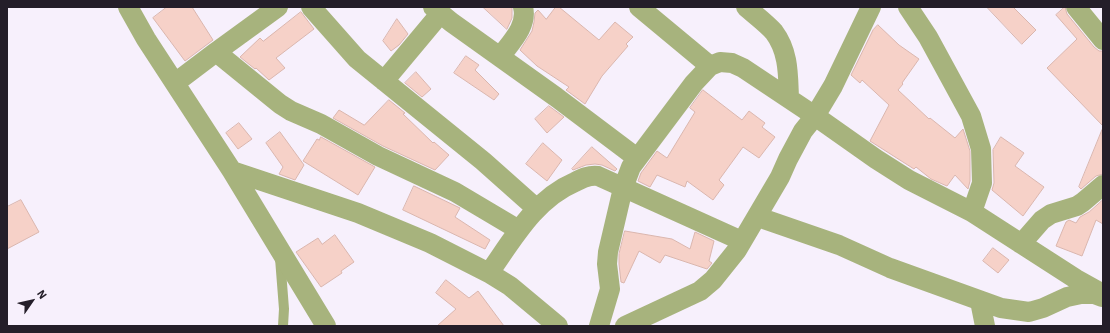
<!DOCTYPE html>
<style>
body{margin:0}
#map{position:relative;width:1110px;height:333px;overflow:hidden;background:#f7f0fc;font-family:"IBM Plex Sans",sans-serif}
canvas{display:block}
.frame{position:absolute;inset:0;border:8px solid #241e29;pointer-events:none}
.north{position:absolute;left:12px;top:281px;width:40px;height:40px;-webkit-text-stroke:3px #f7f0fc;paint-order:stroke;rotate:56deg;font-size:11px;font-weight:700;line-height:16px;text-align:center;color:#241e29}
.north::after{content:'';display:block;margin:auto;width:14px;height:18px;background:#241e29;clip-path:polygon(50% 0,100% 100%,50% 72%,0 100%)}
</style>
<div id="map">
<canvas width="1110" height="333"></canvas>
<div class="frame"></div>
<div class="north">N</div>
</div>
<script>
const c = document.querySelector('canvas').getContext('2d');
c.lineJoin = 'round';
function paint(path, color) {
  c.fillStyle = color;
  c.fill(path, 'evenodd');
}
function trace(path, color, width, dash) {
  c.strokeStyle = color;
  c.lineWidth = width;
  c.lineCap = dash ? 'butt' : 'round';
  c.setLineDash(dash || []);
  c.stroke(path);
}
const building = new Path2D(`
 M 167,7 L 192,7 L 213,40 L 185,61 L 153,18 Z
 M 483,7 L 512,7 L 512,18 L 507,29 Z
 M 556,7 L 559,7 L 599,40 L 615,22 L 633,37 L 626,44 L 628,46 L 602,76 L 585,104 L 566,90 L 569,87 L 537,66 L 520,50 L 532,31 L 534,22 L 535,13 L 538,10 L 546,19 Z
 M 987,7 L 1013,7 L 1036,30 L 1022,44 Z
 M 1065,7 L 1067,14 L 1094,47 L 1099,51 L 1103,51 L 1103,126 L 1047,68 L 1077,39 L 1056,15 Z
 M 301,12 L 314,29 L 276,58 L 285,68 L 269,80 L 256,68 L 255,69 L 240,57 L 260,38 L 263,41 Z
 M 397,19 L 408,34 L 399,45 L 391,51 L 383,41 Z
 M 878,25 L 899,45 L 919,59 L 902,83 L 903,84 L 898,90 L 929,119 L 930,118 L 955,138 L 963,129 L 970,151 L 970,181 L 968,189 L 955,175 L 947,186 L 931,179 L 916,167 L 914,169 L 870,141 L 889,105 L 862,80 L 860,83 L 851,75 L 873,30 Z
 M 466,56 L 479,65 L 475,70 L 499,94 L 494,100 L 454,73 Z
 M 416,72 L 431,89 L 422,97 L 405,83 Z
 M 703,90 L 742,120 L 749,111 L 765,123 L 762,127 L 775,137 L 759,158 L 743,147 L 719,180 L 724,185 L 713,200 L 687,181 L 685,187 L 657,175 L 650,187 L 638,181 L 641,173 L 657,151 L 667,158 L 695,112 L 690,108 Z
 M 389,100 L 405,113 L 403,114 L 433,143 L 434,142 L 449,155 L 435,170 L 383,146 L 333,118 L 339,110 L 364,125 Z
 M 549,106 L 564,117 L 547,133 L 535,119 Z
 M 239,123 L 252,139 L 238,149 L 226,133 Z
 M 1102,130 L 1103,174 L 1096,176 L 1081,189 L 1079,187 Z
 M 280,132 L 304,165 L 295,180 L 279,174 L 283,167 L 266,143 Z
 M 321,137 L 375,167 L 358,195 L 303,161 L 317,139 L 319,140 Z
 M 1001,137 L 1024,153 L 1015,166 L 1044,187 L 1023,216 L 992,190 L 994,183 L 993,150 Z
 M 543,143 L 562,160 L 547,181 L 526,164 Z
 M 592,147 L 617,169 L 615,171 L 602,165 L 595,164 L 586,165 L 573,170 L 572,169 Z
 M 414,186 L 460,208 L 455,217 L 490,240 L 485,249 L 403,210 Z
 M 21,200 L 39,232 L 7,249 L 7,207 Z
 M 1103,200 L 1103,224 L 1096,220 L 1082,256 L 1056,246 L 1066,222 L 1069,220 L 1076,223 L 1080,217 L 1089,212 Z
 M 625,231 L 672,239 L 690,249 L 695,232 L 714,241 L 709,261 L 712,263 L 707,269 L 665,255 L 660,263 L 639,251 L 624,283 L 621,282 L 619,264 L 619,254 Z
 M 335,235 L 354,262 L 341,271 L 342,273 L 321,287 L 296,252 L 318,238 L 322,244 Z
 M 993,248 L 1009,260 L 998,273 L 983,261 Z
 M 446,280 L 469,298 L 478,291 L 504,326 L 437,326 L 456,309 L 436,293 Z`);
paint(building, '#f6d1c8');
trace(building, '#dab6ae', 1);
trace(new Path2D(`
 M 280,258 L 284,309 L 283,326`), '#a7b37d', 10);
trace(new Path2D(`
 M 128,7 L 146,39 L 232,171 L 326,326
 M 311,7 L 357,59 L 483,161 L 537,209
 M 433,7 L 451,22 L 556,97 L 637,158
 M 639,7 L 710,66
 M 746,7 C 755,15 766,23 774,32 C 789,52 788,75 789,98
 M 908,7 L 928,37 L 971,116 L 981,149 L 982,183 L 972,212
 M 1076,7 L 1103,40
 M 216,52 L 278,7
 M 500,57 C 511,42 528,26 523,7
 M 384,81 L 440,14
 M 175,83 L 216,52 L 280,104 L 291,111 L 321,124 L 378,156 L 455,192 L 519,230
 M 232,171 L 358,213 L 430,243 L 489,273 L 510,286 L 558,326
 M 758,217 L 839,245 L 890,268 L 1001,308 L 1029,312 L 1043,308 L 1067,297 L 1081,294 L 1094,294 L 1102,297
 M 1021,244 L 1042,220 L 1051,214 L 1077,206 L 1083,202 L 1103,185
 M 489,273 C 513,239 535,199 575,182 C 583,178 589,175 598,176 L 742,241
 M 980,301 L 985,326
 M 599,326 L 610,289 L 607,264 L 608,252 L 623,188 L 631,167 L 694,83 L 710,66 L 720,62 L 732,63 L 743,68 L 815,116 L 876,159 L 909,180 L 972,212 L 1076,279 L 1103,294
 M 625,326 L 700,291 L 713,280 L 737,250 L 780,177 L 788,159 L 803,131 L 815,116 L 833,86 L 871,7`), '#a7b37d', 20);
</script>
